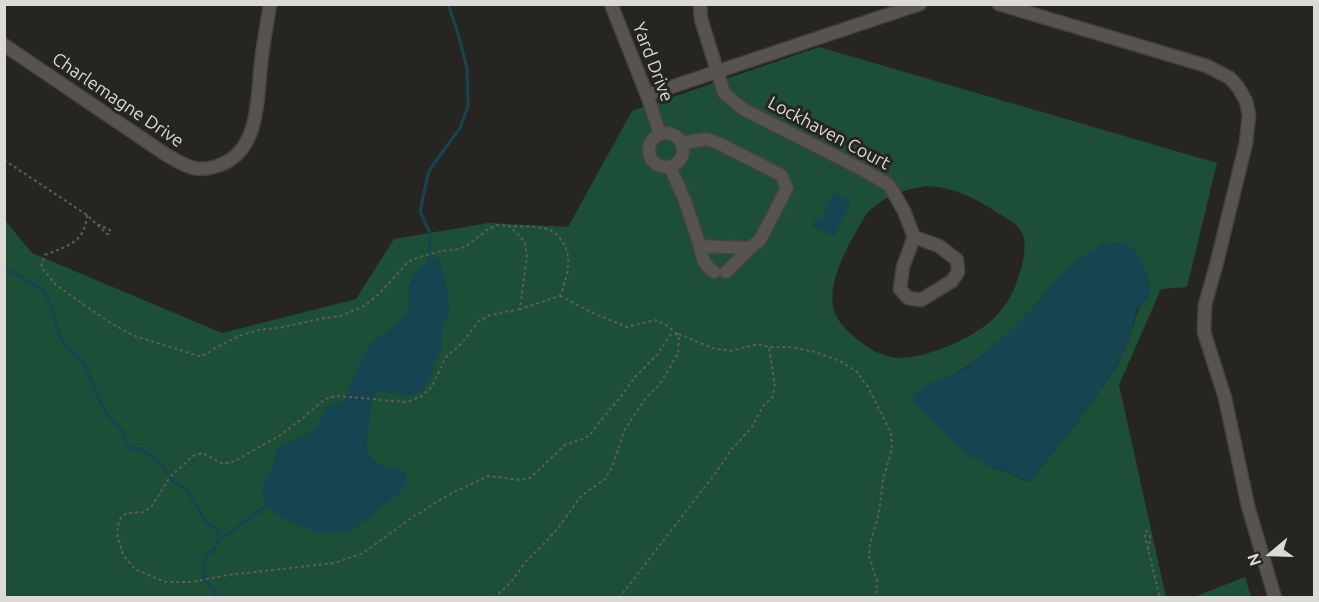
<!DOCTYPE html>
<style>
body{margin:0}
#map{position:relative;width:1319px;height:602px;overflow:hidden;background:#272521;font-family:Ubuntu,sans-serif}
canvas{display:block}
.frame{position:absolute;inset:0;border:6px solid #dbdad7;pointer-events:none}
.north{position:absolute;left:1241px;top:524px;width:60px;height:60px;-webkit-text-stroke:4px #272521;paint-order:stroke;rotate:251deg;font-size:16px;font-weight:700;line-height:24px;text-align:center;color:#dbdad7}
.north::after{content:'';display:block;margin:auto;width:21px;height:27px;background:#dbdad7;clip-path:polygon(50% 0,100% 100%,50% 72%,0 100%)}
</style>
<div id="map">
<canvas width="1319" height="602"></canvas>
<div class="frame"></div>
<div class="north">N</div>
</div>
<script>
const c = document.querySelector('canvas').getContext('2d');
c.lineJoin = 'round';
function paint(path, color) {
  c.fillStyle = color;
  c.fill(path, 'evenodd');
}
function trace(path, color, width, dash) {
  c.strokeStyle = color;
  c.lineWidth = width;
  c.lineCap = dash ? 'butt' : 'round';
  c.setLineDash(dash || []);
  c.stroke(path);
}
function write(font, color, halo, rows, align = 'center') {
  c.font = font + ' Ubuntu,sans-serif';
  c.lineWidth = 6;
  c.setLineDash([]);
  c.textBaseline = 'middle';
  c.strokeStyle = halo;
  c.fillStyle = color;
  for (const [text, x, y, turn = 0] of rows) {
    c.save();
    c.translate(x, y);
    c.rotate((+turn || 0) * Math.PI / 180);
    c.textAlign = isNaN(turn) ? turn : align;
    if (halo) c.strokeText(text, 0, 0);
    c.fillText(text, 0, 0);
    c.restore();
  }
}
paint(new Path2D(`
 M 819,47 L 1217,163 L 1187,287 L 1161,289 L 1119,385 L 1166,597 L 5,597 L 4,219 L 32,253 L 222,333 L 356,299 L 394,239 L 488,223 L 568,227 L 632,111 ZM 926,186 C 952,187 968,195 990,208 C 1000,215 1016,221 1022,233 C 1027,243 1024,258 1021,268 C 1016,287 1010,301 996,316 C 978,336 930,357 902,358 C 890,358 878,354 868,347 C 858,340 844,330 838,319 C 822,292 844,254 857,230 C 861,224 864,216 869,211 C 887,195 903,190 926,186 ZM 1105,244 L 1146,271 L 1150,290 L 1149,296 L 1139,307 L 1127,344 L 1116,368 L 1078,421 L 1031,480 L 1027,481 L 987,465 L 963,451 L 950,437 L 949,377 C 973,364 997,345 1016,326 C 1046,296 1065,262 1105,244 Z
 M 1245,577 L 1251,597 L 1194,597 Z`), '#1d4e38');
paint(new Path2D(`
 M 834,193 L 851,202 L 834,237 L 812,226 L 816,217 L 821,219 Z
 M 1114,242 L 1124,242 L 1131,247 L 1140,257 L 1146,271 L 1150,290 L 1149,296 L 1138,307 L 1127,344 L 1116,368 L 1078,421 L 1031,480 L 1028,481 L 987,465 L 962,451 L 913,402 C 912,385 951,377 964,369 C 974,362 984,354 993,346 C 1009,333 1022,319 1036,304 C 1058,278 1079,250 1114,242 Z
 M 435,258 L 439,258 C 442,276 451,294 449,312 C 449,319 442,322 441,328 C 440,335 443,340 442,347 C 440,351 438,355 436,359 C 432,371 430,389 416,394 C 403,399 389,388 376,393 C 374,397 372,402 371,407 C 370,411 371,416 370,421 C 367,437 362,453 378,463 C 387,469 396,468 405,472 L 407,481 L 399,493 L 373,515 L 353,529 L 344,532 L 320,533 L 287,521 L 268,507 L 264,501 L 262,492 L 263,484 L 272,469 L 277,448 C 289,442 309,435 317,426 C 322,420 322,411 329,406 C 333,403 341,403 345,398 C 347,395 348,389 350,385 C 355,373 361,359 368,348 C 378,335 401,324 407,310 C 410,302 408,295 409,287 C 411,272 422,264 435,258 Z`), '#164451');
trace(new Path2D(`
 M 429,264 L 430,233 L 420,212 L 427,178 L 430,169 L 460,128 L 468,106 L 467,68 L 457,30 L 448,4
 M 4,268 L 44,290 L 51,306 L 61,339 L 83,362 L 104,410 L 122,431 L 124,438 L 130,448 L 143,449 L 146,453 L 160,462 L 174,482 L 185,488 L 207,523 L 219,532 L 219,538
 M 212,590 L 215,598
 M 220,598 L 218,593 L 212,589 L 203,577 L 204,572 L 203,562 L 208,554 L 216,547 L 220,536 L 227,536 C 236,526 247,521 257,513 C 262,510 264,506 270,504`), '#164451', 3);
const minor = new Path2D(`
 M 611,4 L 647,95 L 660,134
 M 700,4 L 701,19 L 724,93 L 743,109 L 865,171 L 889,185 L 904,211 L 914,237 L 903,267 L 900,289 L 908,298 L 921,300 L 952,281 L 958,272 L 957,260 L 939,246 L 914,237
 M 999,4 L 1207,66 L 1230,78 L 1238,87 L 1246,101 L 1249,115 L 1246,143 L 1217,262 L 1205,305 L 1204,332 L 1225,398 L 1248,506 L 1275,598
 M 4,45 L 165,154 C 174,159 184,166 194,168 C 204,170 211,168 220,165 C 260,150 257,99 261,64 C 263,44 267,24 270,4
 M 647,95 L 920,4
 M649 150a17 17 0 1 1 34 0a17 17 0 1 1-34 0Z
 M 670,167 L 685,201 L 700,246 L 750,248 L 760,240 L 787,188 L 781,175 L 720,144 L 707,139 L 682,143
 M 700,246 C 702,258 704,265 714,272
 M 726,272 L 750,248`);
trace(minor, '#45433f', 15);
trace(new Path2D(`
 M 4,160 L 87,215 L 107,234 L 110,233 L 110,230 L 95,223
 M 87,215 C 85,243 67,246 45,255 L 41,267 L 56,285 L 109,322 L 132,335 L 199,356 L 207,354 L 215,348 L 239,336 L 258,330 L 284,327 L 319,319 L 340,316 L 364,306 L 379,294 L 407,263 L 416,258 L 441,251 L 459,249 L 468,245 L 488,229 L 498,225 L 509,226 L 518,234 L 525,243 L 527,256 L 520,309 L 560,296 C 568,275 574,255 559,237 C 557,235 555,232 552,231 C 540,225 523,227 509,226
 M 560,296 L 593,313 L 627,327 L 655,320 L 666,325 L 677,334
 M 520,309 L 490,315 L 479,321 L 461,344 L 446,357 L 431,388 L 422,396 L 407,402 L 336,396 L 325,399 L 304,417 L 279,436 L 231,463 L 221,463 L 202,453 L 193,456 L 170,477 L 152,506 L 144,512 L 126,513 L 119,520 L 117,534 L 123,555 L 135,569 L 165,582 L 192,582 L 228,575 L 335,563 L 363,553 L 413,517 L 448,495 L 488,476 L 520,480 L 530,478 L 565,445 L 583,439 L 590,435 L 597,425 L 622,395 L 635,377 L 657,355 L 670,335 L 679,334
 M 1148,550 C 1149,543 1153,536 1146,531 L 1145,537 L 1160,598
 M 494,598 L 511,582 L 527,560 L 539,549 L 558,528 L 581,496 L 605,479 L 613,465 L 624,431 L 645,399 L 659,385 L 678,354 L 679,334 L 712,348 L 731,351 L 758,344 L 769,347 L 791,347 L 815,352 L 840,361 L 856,371 L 868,387 L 891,433 L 892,449 L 883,480 L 879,513 L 870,544 L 869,556 L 877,581 L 876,598
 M 619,598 L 717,471 L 731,450 L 752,427 L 763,406 L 772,398 L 775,387 L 769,347`), '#5d5c58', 2, [3, 3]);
trace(minor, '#57544f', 12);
write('18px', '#dbdad7', '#272521', [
 ["Yard Drive",653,62,69],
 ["Charlemagne Drive",118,100,34],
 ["Lockhaven Court",829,133,28]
]);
</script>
